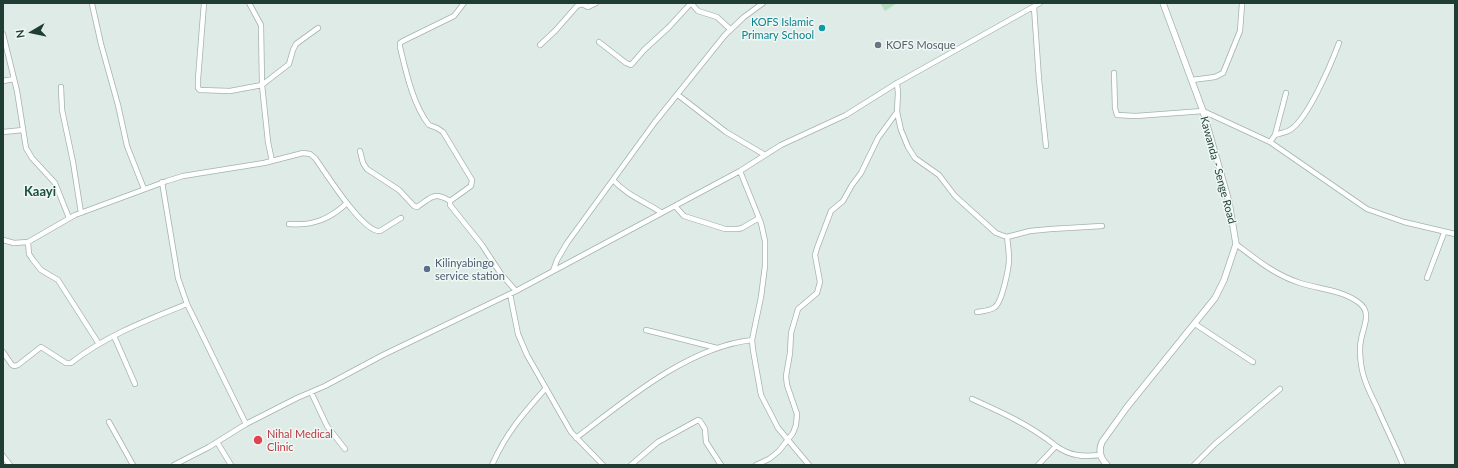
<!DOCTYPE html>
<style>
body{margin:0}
#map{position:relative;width:1458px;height:468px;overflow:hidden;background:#dfebe6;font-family:Lato,sans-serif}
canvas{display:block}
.frame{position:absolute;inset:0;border:4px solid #1f3c35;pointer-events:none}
.north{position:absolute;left:12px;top:12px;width:40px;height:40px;-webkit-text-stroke:3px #eff8f4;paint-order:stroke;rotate:261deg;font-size:11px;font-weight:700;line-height:16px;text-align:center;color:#1f3c35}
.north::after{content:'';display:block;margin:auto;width:14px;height:18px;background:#1f3c35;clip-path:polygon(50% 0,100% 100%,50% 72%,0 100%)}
</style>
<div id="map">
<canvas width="1458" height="468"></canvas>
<div class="frame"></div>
<div class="north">N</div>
</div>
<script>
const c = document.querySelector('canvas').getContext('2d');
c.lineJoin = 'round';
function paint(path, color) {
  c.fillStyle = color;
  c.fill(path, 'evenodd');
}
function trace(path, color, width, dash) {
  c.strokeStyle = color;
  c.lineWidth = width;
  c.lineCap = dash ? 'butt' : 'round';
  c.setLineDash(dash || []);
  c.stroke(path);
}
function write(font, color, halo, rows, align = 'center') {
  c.font = font + ' Lato,sans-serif';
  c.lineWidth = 3;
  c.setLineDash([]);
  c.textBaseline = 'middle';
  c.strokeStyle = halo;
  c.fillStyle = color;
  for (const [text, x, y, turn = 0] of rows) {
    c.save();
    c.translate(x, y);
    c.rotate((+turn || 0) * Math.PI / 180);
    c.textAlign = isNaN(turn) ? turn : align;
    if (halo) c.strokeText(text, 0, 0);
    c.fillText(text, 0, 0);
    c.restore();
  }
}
paint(new Path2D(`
 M 880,3 L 897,3 L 885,11 Z`), '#b6dec2');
const minor = new Path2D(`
 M 204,3 L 198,79 L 198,88 L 200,90 L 230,91 L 262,85 L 289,64 L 293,50 L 296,44 L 318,28
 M 249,3 L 261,25 L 262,85 L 268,142 L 272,161
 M 464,3 L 454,16 L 403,41 L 400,43 L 400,47 C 406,72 413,105 429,125 L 437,128 L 443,132 L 472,180 L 471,186 L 450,201 L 450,205 L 482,245 L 501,274 L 516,291
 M 691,3 L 698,11 L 717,17 L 730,29
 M 92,4 L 101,44 L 118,105 L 127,146 L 144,189
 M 1034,7 L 1039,80 L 1046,146
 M 3,34 L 17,91 L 26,148 L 32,158 L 55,183 L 69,218
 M 599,42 L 626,63 L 631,65 L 644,50 L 669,27 L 691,3
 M 540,45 L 555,31 L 577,6 L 582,4 L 588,7 L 596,3
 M 1114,73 L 1115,108 L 1117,115 L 1136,116 L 1203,111 L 1270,142 L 1367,209 L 1404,222 L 1455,234
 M 1192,80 L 1215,77 L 1223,73 L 1240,31 L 1242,4
 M 3,81 L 14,79
 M 897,83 L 898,93 L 897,112 L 901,130 L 908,147 L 915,158 L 939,175 L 955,196 L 996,233 L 1007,237 L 1030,231 L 1051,229 L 1102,226
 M 61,87 L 62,110 L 73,162 L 81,213
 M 678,95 L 726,132 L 765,155
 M 3,132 L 23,130
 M 1275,135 C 1280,133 1285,133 1290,130 C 1308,119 1331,64 1339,43
 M 1270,142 L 1275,135 L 1286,93
 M 360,151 L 363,163 L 367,169 L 399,190 L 414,206 L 417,207 C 431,198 433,191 450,201
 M 740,171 L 761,223 L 765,241 L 765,266 L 761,297 L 752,340 L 753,350 L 761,395 L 778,428 L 809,465
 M 613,180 C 628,196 644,201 662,213
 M 162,182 L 178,278 L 187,304 L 246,424
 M 675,206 L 684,216 L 725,229 L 738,229 L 742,228 L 759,218
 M 289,224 C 313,226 330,219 347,203
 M 3,240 L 14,243 L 28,242 L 75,215 L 167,181 L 183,176 L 264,163 L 303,153 L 310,154 L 315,158 C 326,173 363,233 380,231 L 401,218
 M 28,242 L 29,254 L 33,260 L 41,270 L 58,280 L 99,344
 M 1236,244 C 1257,260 1275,275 1300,283 C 1319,289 1341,290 1358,302 C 1373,312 1363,327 1361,340 C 1359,348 1360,356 1361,364 C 1363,379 1370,393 1377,407 C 1385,426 1395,445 1403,465
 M 553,271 L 557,260 L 567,243 L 655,122 L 725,35 L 744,17 L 763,3
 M 1427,278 L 1444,233
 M 510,294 L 518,334 L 527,355 L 571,432 L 603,465
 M 977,312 C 983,311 990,311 995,307 C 1002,302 1009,268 1009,259 C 1009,252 1008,245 1007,237
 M 1195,324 L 1253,362
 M 646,330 L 717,348
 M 114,336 L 135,384
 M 3,352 L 12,365 L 14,366 L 18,365 L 41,347 L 66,363 L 71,363 C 105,336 147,320 187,304
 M 311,392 L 327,426 L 345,449
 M 972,399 C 1001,412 1030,425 1056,446
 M 109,422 L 133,465
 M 576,438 C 626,400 688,347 752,340
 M 217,442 L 231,465
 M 3,456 L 10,465
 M 174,465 L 209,447 L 246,424 L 297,398 L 325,386 L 383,355 L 516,291 L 740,171 L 781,145 L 846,115 L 897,83 L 1040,3
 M 492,465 C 506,433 523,414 546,388
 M 631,465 L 658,442 L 698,420 L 700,421 L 705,429 L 706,442 L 721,465
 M 756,465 L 769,459 L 779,451 L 793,433 L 796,425 L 797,414 L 787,385 L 786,376 L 790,353 L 791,333 L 798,309 L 817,293 L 820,282 L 815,255 L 817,248 L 831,211 L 843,201 L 852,185 L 861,173 L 878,138 L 897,112
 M 1038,465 L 1056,446 C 1070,456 1083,457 1100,455
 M 1194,465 L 1215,444 L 1280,389`);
const tertiary = new Path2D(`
 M 1107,465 C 1100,458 1098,451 1102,442 L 1127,407 L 1215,298 L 1224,280 L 1236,244 L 1229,202 L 1203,111 L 1163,3`);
trace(minor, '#a2b3ad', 6);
trace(tertiary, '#a2b3ad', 7);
trace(minor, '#fff', 4.5);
trace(tertiary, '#fff', 5.5);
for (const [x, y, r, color] of [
 [822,28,4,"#0f9aa8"],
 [878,45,4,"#6b7280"],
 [427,269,4,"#5c6f8a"],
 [258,440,5,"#e0444e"]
]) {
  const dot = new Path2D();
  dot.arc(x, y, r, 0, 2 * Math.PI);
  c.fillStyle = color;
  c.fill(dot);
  trace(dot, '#eff8f4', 1.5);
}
write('11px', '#0d838f', '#eff8f4', [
 ["KOFS Islamic",814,22],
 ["Primary School",814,35]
], 'right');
write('11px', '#5b616d', '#eff8f4', [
 ["KOFS Mosque",886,45]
], 'left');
write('11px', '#1f3c35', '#eff8f4', [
 ["Kawanda - Senge Road",1218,170,75]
]);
write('11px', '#4e5e75', '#eff8f4', [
 ["Kilinyabingo",435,263],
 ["service station",435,276]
], 'left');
write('11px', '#be3a42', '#eff8f4', [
 ["Nihal Medical",267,434],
 ["Clinic",267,447]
], 'left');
write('bold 13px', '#1a4f43', '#eff8f4', [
 ["Kaayi",40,192]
]);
</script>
